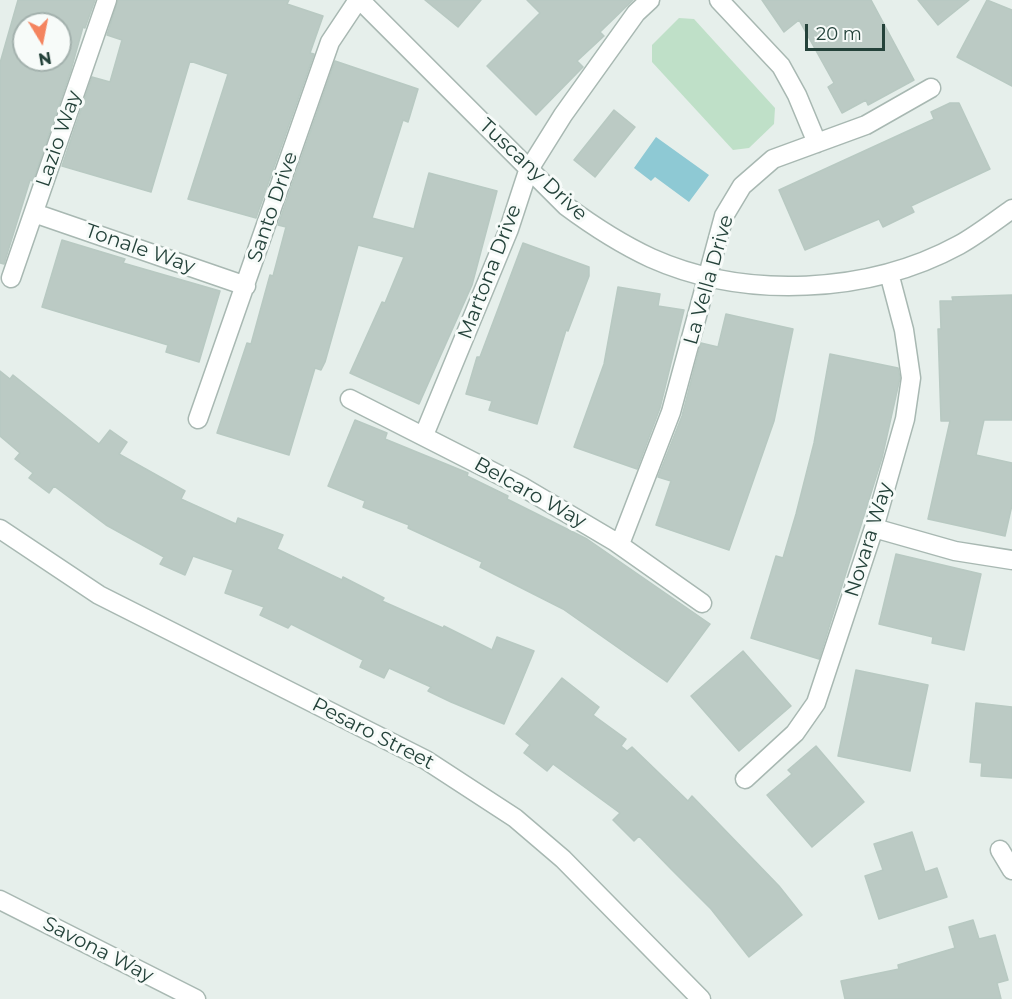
<!DOCTYPE html>
<style>
body{margin:0}
#map{position:relative;width:1012px;height:999px;overflow:hidden;background:#e6efeb;font-family:Montserrat,sans-serif}
canvas{display:block}
.north{position:absolute;left:12px;top:12px;width:60px;height:60px;box-sizing:border-box;background:#f7fbf9;border:2px solid #a3b1ad;border-radius:50%;rotate:170deg;font-size:16px;font-weight:700;line-height:24px;text-align:center;color:#24423a}
.north::after{content:'';display:block;margin:auto;width:21px;height:27px;background:#f4845f;clip-path:polygon(50% 0,100% 100%,50% 72%,0 100%)}
.scale{position:absolute;left:805px;top:24px;width:80px;height:27px;box-sizing:border-box;border:3px solid #24423a;border-top:0;padding-left:8px;font-size:18px;line-height:21px;white-space:nowrap;color:#24423a;-webkit-text-stroke:4px #f7fbf9;paint-order:stroke}
</style>
<div id="map">
<canvas width="1012" height="999"></canvas>
<div class="north">N</div>
<div class="scale">20 m</div>
</div>
<script>
const c = document.querySelector('canvas').getContext('2d');
c.lineJoin = 'round';
function paint(path, color) {
  c.fillStyle = color;
  c.fill(path, 'evenodd');
}
function trace(path, color, width, dash) {
  c.strokeStyle = color;
  c.lineWidth = width;
  c.lineCap = dash ? 'butt' : 'round';
  c.setLineDash(dash || []);
  c.stroke(path);
}
function write(font, color, halo, rows, align = 'center') {
  c.font = font + ' Montserrat,sans-serif';
  c.lineWidth = 6;
  c.setLineDash([]);
  c.textBaseline = 'middle';
  c.strokeStyle = halo;
  c.fillStyle = color;
  for (const [text, x, y, turn = 0] of rows) {
    c.save();
    c.translate(x, y);
    c.rotate((+turn || 0) * Math.PI / 180);
    c.textAlign = isNaN(turn) ? turn : align;
    if (halo) c.strokeText(text, 0, 0);
    c.fillText(text, 0, 0);
    c.restore();
  }
}
paint(new Path2D(`
 M 679,18 L 694,19 L 775,108 L 774,124 L 749,148 L 733,150 L 652,62 L 652,45 Z`), '#bfe0c8');
paint(new Path2D(`
 M 656,137 L 709,175 L 689,202 L 655,177 L 651,181 L 634,168 Z`), '#8ec9d4');
const building = new Path2D(`
 M 18,0 L 95,0 L 85,28 L 83,27 L 71,70 L 33,181 L 30,180 L 4,264 L 0,263 L 0,63 ZM 24,24 L 60,24 L 60,60 L 24,60 Z
 M 118,0 L 289,0 L 287,4 L 323,16 L 310,53 L 314,54 L 256,218 L 188,199 L 228,74 L 190,61 L 151,192 L 62,166 L 92,77 L 110,82 L 122,40 L 107,35 Z
 M 425,0 L 481,0 L 458,27 Z
 M 527,0 L 633,0 L 600,32 L 604,36 L 577,61 L 583,67 L 536,115 L 487,66 L 540,13 Z
 M 762,0 L 871,0 L 914,80 L 868,105 L 866,100 L 842,113 L 828,87 L 834,83 L 799,20 L 784,32 Z
 M 918,0 L 969,0 L 938,25 Z
 M 987,0 L 1012,10 L 1012,86 L 957,57 Z
 M 335,61 L 418,89 L 408,122 L 403,120 L 372,218 L 414,229 L 429,173 L 497,191 L 472,285 L 419,404 L 350,373 L 382,302 L 385,303 L 404,257 L 358,245 L 325,362 L 321,370 L 315,368 L 289,455 L 217,433 L 247,343 L 251,344 L 270,275 L 273,276 L 286,227 L 278,225 Z
 M 950,103 L 959,103 L 990,169 L 911,206 L 914,212 L 883,227 L 879,219 L 805,250 L 779,190 L 934,119 L 931,112 Z
 M 614,110 L 635,127 L 595,177 L 574,160 Z
 M 62,240 L 125,259 L 123,263 L 220,291 L 199,362 L 166,352 L 168,345 L 42,307 Z
 M 523,243 L 589,267 L 589,276 L 568,331 L 566,330 L 537,424 L 489,410 L 492,401 L 466,394 L 477,357 L 480,357 Z
 M 618,287 L 660,294 L 658,306 L 684,310 L 660,408 L 637,469 L 574,447 L 604,364 Z
 M 1012,295 L 1012,420 L 984,420 L 976,455 L 1012,463 L 1012,505 L 1005,536 L 928,519 L 950,421 L 941,421 L 938,329 L 941,329 L 940,301 L 953,301 L 952,297 Z
 M 726,314 L 793,329 L 774,421 L 729,550 L 656,525 L 671,481 L 658,477 L 682,416 L 701,343 L 718,347 Z
 M 830,354 L 898,368 L 900,378 L 882,458 L 819,659 L 751,638 L 776,556 L 783,558 L 796,514 L 814,443 Z
 M 0,371 L 10,379 L 13,375 L 99,444 L 110,430 L 127,442 L 119,454 L 185,491 L 181,499 L 236,524 L 238,518 L 283,535 L 277,549 L 342,580 L 343,577 L 384,598 L 382,601 L 443,628 L 444,626 L 492,650 L 497,637 L 534,651 L 504,724 L 451,702 L 428,691 L 431,687 L 389,668 L 384,678 L 360,667 L 363,660 L 291,624 L 288,628 L 260,615 L 264,607 L 225,593 L 233,570 L 193,556 L 185,575 L 160,564 L 164,557 L 106,525 L 54,486 L 49,493 L 29,478 L 33,473 L 15,459 L 20,453 L 0,436 Z
 M 355,420 L 387,433 L 385,439 L 468,473 L 467,476 L 508,496 L 507,499 L 587,539 L 710,624 L 667,682 L 563,609 L 480,567 L 482,562 L 408,528 L 409,525 L 363,507 L 365,501 L 328,486 Z
 M 896,554 L 981,574 L 964,650 L 932,643 L 933,637 L 879,624 Z
 M 743,651 L 791,706 L 739,751 L 691,696 Z
 M 856,670 L 928,685 L 910,771 L 838,756 Z
 M 562,678 L 599,707 L 593,715 L 626,739 L 621,746 L 627,751 L 632,747 L 688,801 L 692,796 L 779,886 L 802,915 L 749,957 L 711,909 L 671,869 L 639,836 L 634,841 L 613,820 L 620,813 L 553,764 L 547,771 L 524,753 L 530,745 L 516,734 Z
 M 976,703 L 1012,707 L 1012,778 L 981,776 L 982,763 L 970,762 Z
 M 816,746 L 864,802 L 812,847 L 767,795 L 792,774 L 788,770 Z
 M 912,832 L 925,872 L 937,868 L 947,897 L 879,919 L 865,876 L 883,870 L 874,844 Z
 M 973,920 L 979,939 L 995,935 L 1008,980 L 997,983 L 1001,999 L 845,999 L 841,981 L 899,969 L 898,965 L 955,948 L 949,927 Z`);
paint(building, '#bbcac4');
trace(building, '#b8c9c2', 1.5);
const minor = new Path2D(`
 M 360,0 L 566,206 C 593,226 621,244 651,258 C 745,300 869,294 959,245 C 977,235 995,221 1012,209
 M 719,0 L 781,66 L 797,95 L 817,143
 M 34,213 L 246,286
 M 11,278 L 107,0
 M 350,399 L 521,486 L 614,541 L 702,603
 M 198,419 L 330,42 L 358,0
 M 424,435 L 509,229 L 528,171 L 563,115 L 636,13 L 650,0
 M 874,528 L 955,551 L 1012,560
 M 0,529 L 99,595 L 426,760 L 515,818 L 563,859 L 701,999
 M 620,544 L 671,412 L 724,216 L 742,186 L 773,159 L 866,125 L 931,88
 M 745,779 L 795,733 L 816,703 L 874,528 L 905,419 L 911,378 L 904,330 L 889,273
 M 1000,850 L 1012,870
 M 0,900 L 196,999`);
trace(minor, '#a8b8b2', 21);
trace(minor, '#fff', 18);
write('20px', '#24423a', '#f7fbf9', [
 ["Lazio Way",59,139,-71],
 ["Tuscany Drive",533,170,43],
 ["Santo Drive",273,207,-71],
 ["Tonale Way",140,249,19],
 ["Martona Drive",490,272,-69],
 ["La Vella Drive",709,280,-74],
 ["Belcaro Way",530,493,29],
 ["Novara Way",869,540,-73],
 ["Pesaro Street",373,734,27],
 ["Savona Way",98,950,27]
]);
</script>
